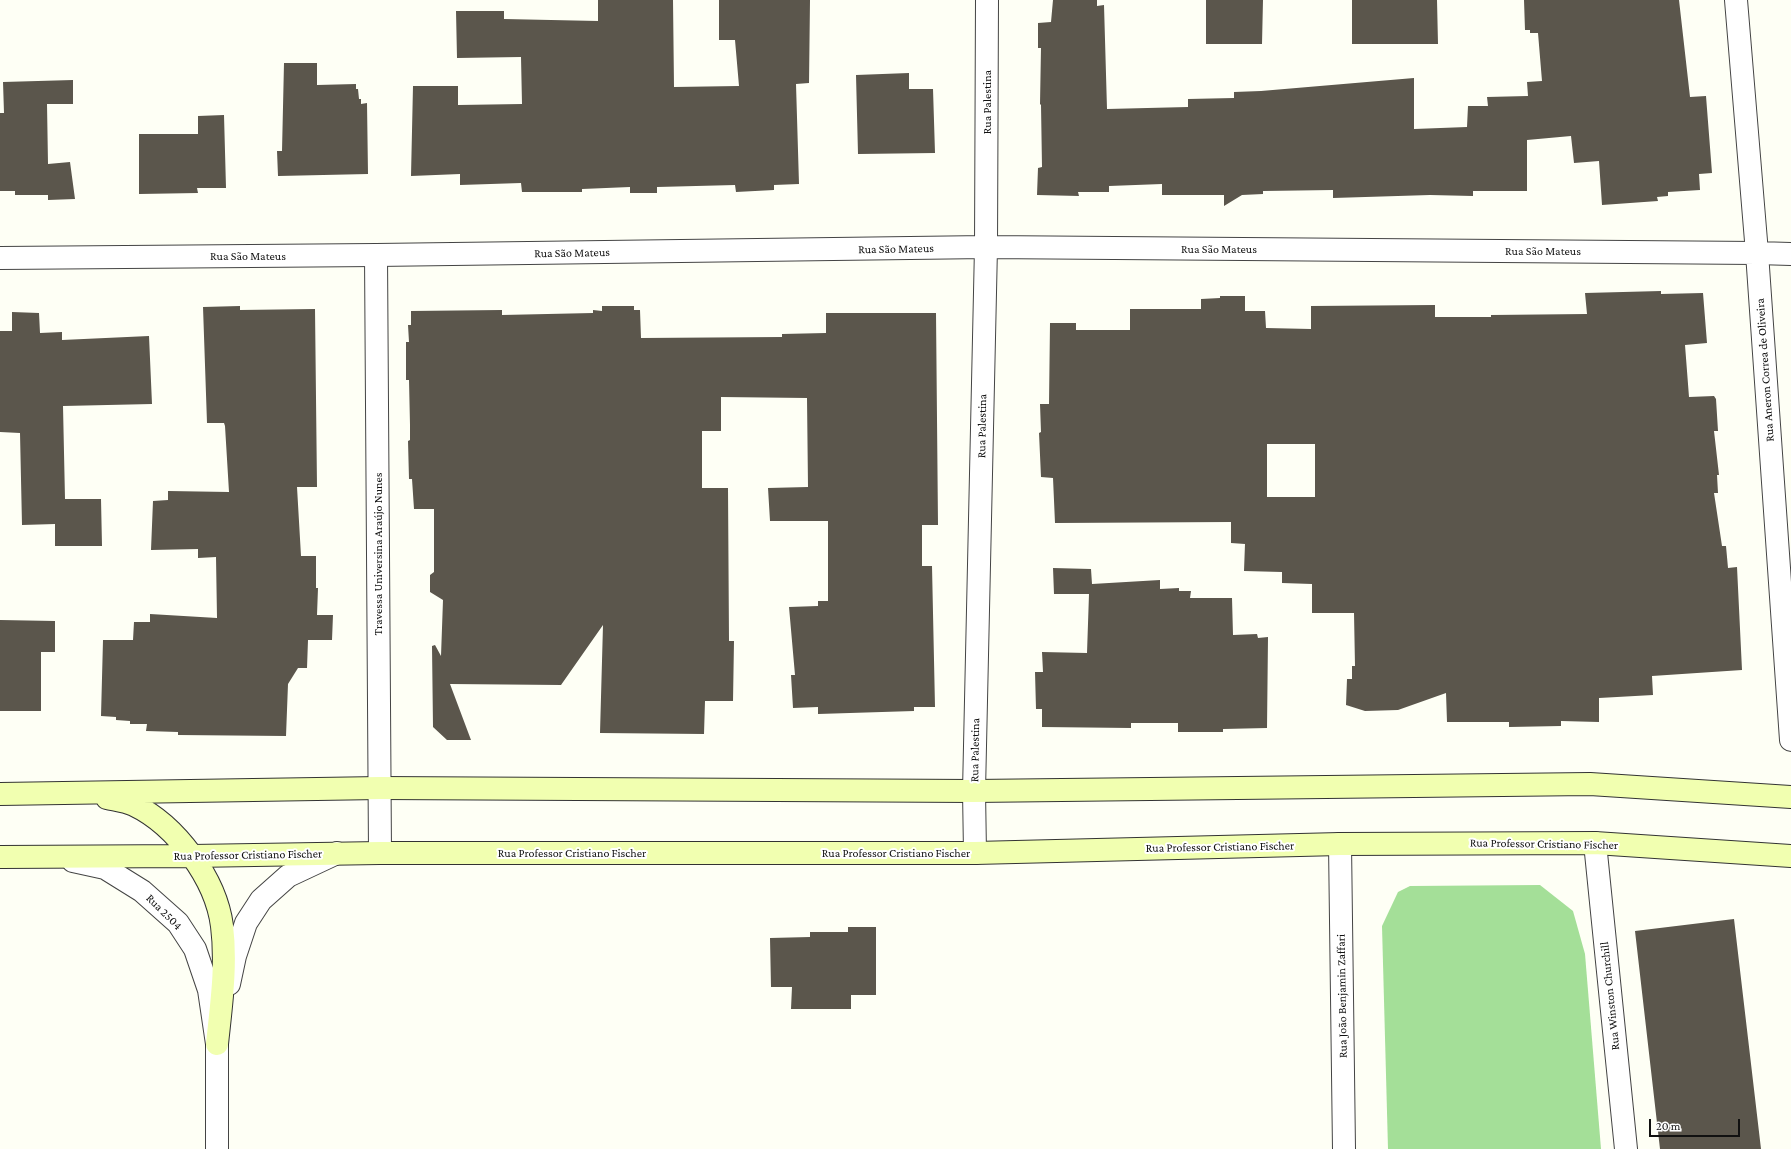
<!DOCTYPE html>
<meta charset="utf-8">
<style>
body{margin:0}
#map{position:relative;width:1791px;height:1149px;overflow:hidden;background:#fefff5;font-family:"Crimson Pro",serif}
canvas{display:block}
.scale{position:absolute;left:1649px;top:1119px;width:91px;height:18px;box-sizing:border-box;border:2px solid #111;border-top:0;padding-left:5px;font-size:12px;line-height:14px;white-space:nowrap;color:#111;-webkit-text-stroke:3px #fff;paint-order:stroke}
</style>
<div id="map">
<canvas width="1791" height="1149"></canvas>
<div class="scale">20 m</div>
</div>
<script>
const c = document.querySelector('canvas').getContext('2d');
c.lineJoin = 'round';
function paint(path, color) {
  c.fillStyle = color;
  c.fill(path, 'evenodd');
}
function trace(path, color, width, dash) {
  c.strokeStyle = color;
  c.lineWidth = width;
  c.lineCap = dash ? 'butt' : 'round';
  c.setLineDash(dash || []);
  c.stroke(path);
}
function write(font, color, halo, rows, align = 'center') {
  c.font = font + ' "Crimson Pro",serif';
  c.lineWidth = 4;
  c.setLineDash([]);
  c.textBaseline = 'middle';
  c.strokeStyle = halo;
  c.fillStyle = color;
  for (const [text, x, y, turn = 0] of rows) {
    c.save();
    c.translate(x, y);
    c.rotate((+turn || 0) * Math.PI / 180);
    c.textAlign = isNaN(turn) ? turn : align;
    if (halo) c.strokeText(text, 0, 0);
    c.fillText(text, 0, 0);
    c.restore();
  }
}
paint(new Path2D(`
 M 1540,885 L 1573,911 L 1585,954 L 1601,1149 L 1388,1149 L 1382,926 L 1398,892 L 1410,886 Z`), '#a4df98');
paint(new Path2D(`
 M 598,0 L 673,0 L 674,87 L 739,86 L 735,40 L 719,40 L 719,0 L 810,0 L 809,83 L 796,84 L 799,184 L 774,185 L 774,190 L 736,192 L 735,185 L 657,187 L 657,193 L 630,193 L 630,187 L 582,189 L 582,192 L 522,192 L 521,183 L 460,185 L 460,174 L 411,176 L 413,86 L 458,86 L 458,105 L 522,104 L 521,57 L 457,58 L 456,11 L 504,11 L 504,19 L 598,21 Z
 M 1053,0 L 1097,0 L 1097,6 L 1104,5 L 1107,109 L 1188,107 L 1188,99 L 1234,98 L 1234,92 L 1261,91 L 1414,78 L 1414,129 L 1467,127 L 1468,106 L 1488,106 L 1487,97 L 1528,96 L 1527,82 L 1542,81 L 1538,33 L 1530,33 L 1530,30 L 1525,30 L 1524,0 L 1679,0 L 1690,97 L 1706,96 L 1712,173 L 1699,174 L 1700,190 L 1668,192 L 1668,196 L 1657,197 L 1658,201 L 1602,205 L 1599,161 L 1574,163 L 1571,136 L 1527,140 L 1527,191 L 1473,191 L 1473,196 L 1430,195 L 1333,198 L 1333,190 L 1263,191 L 1263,194 L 1242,195 L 1224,206 L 1224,195 L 1162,195 L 1162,184 L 1109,186 L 1109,192 L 1078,192 L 1079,196 L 1037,195 L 1038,168 L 1042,167 L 1041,105 L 1040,104 L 1041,48 L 1038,48 L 1038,23 L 1051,22 Z
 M 1206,0 L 1263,0 L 1262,44 L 1206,44 Z
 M 1352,0 L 1437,0 L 1438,44 L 1352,44 Z
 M 284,63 L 317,63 L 317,85 L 356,84 L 356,89 L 358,89 L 359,99 L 361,99 L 361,104 L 367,103 L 368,174 L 278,176 L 277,151 L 282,151 Z
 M 909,73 L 909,89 L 933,89 L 935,153 L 858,154 L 856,75 Z
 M 73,80 L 73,104 L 47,104 L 48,164 L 70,162 L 75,199 L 48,200 L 48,195 L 15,195 L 15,191 L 0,191 L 0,113 L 4,113 L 3,82 Z
 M 224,115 L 226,188 L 197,188 L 198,193 L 139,194 L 139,134 L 198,134 L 198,116 Z
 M 1661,291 L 1661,294 L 1703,293 L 1707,343 L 1685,345 L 1689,397 L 1714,396 L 1716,399 L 1718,431 L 1714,431 L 1719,475 L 1717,475 L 1718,493 L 1714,493 L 1722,546 L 1726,546 L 1728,568 L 1737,567 L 1742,670 L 1652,676 L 1653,695 L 1599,698 L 1599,722 L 1561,721 L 1561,726 L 1509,727 L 1509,722 L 1447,722 L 1446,693 L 1398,710 L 1365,711 L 1346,705 L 1347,679 L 1352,679 L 1352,666 L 1355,666 L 1354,613 L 1312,613 L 1312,584 L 1282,583 L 1282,572 L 1244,571 L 1245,544 L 1231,543 L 1231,522 L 1055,523 L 1053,478 L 1041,477 L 1039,433 L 1041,432 L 1040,404 L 1049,404 L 1050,323 L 1076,323 L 1076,330 L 1130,330 L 1130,309 L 1201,309 L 1201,299 L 1220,298 L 1220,296 L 1245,296 L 1245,311 L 1265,311 L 1266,328 L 1311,329 L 1311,306 L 1435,305 L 1435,317 L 1491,317 L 1491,315 L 1587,314 L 1585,293 ZM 1267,444 L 1315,444 L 1315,497 L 1267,497 Z
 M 240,306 L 240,310 L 315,309 L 317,487 L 297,487 L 301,556 L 316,556 L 316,588 L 318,588 L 317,615 L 333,615 L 332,640 L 308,640 L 307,668 L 298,668 L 288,684 L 286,736 L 178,735 L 178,732 L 146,731 L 147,724 L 130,724 L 130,721 L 116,720 L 116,717 L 101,716 L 103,640 L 133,640 L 134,622 L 150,622 L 150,614 L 217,618 L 216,557 L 198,558 L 198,549 L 151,550 L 153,501 L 168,500 L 168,491 L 229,492 L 225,426 L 224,423 L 207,423 L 203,307 Z
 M 602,306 L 634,306 L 634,310 L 640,310 L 641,338 L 782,337 L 782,334 L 826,333 L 826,313 L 936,313 L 938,525 L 922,525 L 922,566 L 932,566 L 935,707 L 914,707 L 914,711 L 818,714 L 818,707 L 793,708 L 791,675 L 795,675 L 789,607 L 818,606 L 818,601 L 828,601 L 828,521 L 770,521 L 768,488 L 808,487 L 807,398 L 721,397 L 721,431 L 702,431 L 702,488 L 728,488 L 729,641 L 734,641 L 733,701 L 705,701 L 704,734 L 600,733 L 603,625 L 561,685 L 450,684 L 471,740 L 447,740 L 433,727 L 432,646 L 435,645 L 441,656 L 443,600 L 430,592 L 430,575 L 434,572 L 434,509 L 414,509 L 412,479 L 409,479 L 408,441 L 410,440 L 410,425 L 409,380 L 406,380 L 406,342 L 409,342 L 408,325 L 411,325 L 411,311 L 502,310 L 502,315 L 593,313 L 593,310 L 602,311 Z
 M 12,312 L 39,313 L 40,333 L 62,332 L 62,340 L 149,336 L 152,404 L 63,406 L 65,499 L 101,499 L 102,546 L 55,546 L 55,524 L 22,525 L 20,433 L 0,432 L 0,331 L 12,331 Z
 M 1053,568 L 1091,569 L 1092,584 L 1160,580 L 1160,589 L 1179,588 L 1179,591 L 1191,591 L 1190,598 L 1232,598 L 1233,635 L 1257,634 L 1258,638 L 1268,637 L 1267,728 L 1223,729 L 1223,732 L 1178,732 L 1178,723 L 1131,723 L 1131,728 L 1042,727 L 1042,709 L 1036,709 L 1035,672 L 1043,672 L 1042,652 L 1087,653 L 1089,594 L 1054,594 Z
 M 0,620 L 55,621 L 55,652 L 41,652 L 41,711 L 0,711 Z
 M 1734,919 L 1761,1149 L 1660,1149 L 1635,931 Z
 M 848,927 L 876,927 L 876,995 L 851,995 L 851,1009 L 791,1009 L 792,987 L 771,987 L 770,938 L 810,937 L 810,932 L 848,932 Z`), '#5b564c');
const minor = new Path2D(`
 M 1736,0 L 1757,253 L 1791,254
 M 376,255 L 380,853
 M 1340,844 L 1344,1149`);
const tertiary = new Path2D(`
 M 0,258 L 376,255 L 986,247 L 1757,253 L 1791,740
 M 1595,843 L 1626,1149
 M 975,853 L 974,791 L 986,247 L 987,0
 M 73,861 L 105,868 L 142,891 L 178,923 L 195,949 L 209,990 L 217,1044 L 217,1149
 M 229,984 L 235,956 L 246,923 L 261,900 L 288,876 L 337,853`);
const secondary = new Path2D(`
 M 0,794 L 380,788 L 974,791 L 1590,784 L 1791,797
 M 107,798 C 116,800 126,801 134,805 C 176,825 216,879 222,926 C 227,965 221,1005 217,1044
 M 0,857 L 192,856 L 380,853 L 975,853 L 1340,844 L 1595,843 L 1791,856`);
trace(minor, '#444', 24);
trace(tertiary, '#444', 24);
trace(secondary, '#333', 24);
trace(minor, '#fff', 22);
trace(tertiary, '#fff', 22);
trace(secondary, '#f1ffb0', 22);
write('12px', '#111', '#fff', [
 ["Rua Palestina",987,102,-90],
 ["Rua São Mateus",896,249,-1],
 ["Rua São Mateus",1219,249],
 ["Rua São Mateus",1543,251],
 ["Rua São Mateus",572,253,-1],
 ["Rua São Mateus",248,256],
 ["Rua Aneron Correa de Oliveira",1765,370,-94],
 ["Rua Palestina",982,426,-89],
 ["Travessa Universina Araújo Nunes",378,554,-90],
 ["Rua Palestina",975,750,-89],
 ["Rua Professor Cristiano Fischer",1544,844,1],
 ["Rua Professor Cristiano Fischer",1220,847,-1],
 ["Rua Professor Cristiano Fischer",572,853],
 ["Rua Professor Cristiano Fischer",896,853],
 ["Rua Professor Cristiano Fischer",248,855,-1],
 ["Rua 2504",164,912,45],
 ["Rua João Benjamin Zaffari",1342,996,-91],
 ["Rua Winston Churchill",1610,996,-96]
]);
</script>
